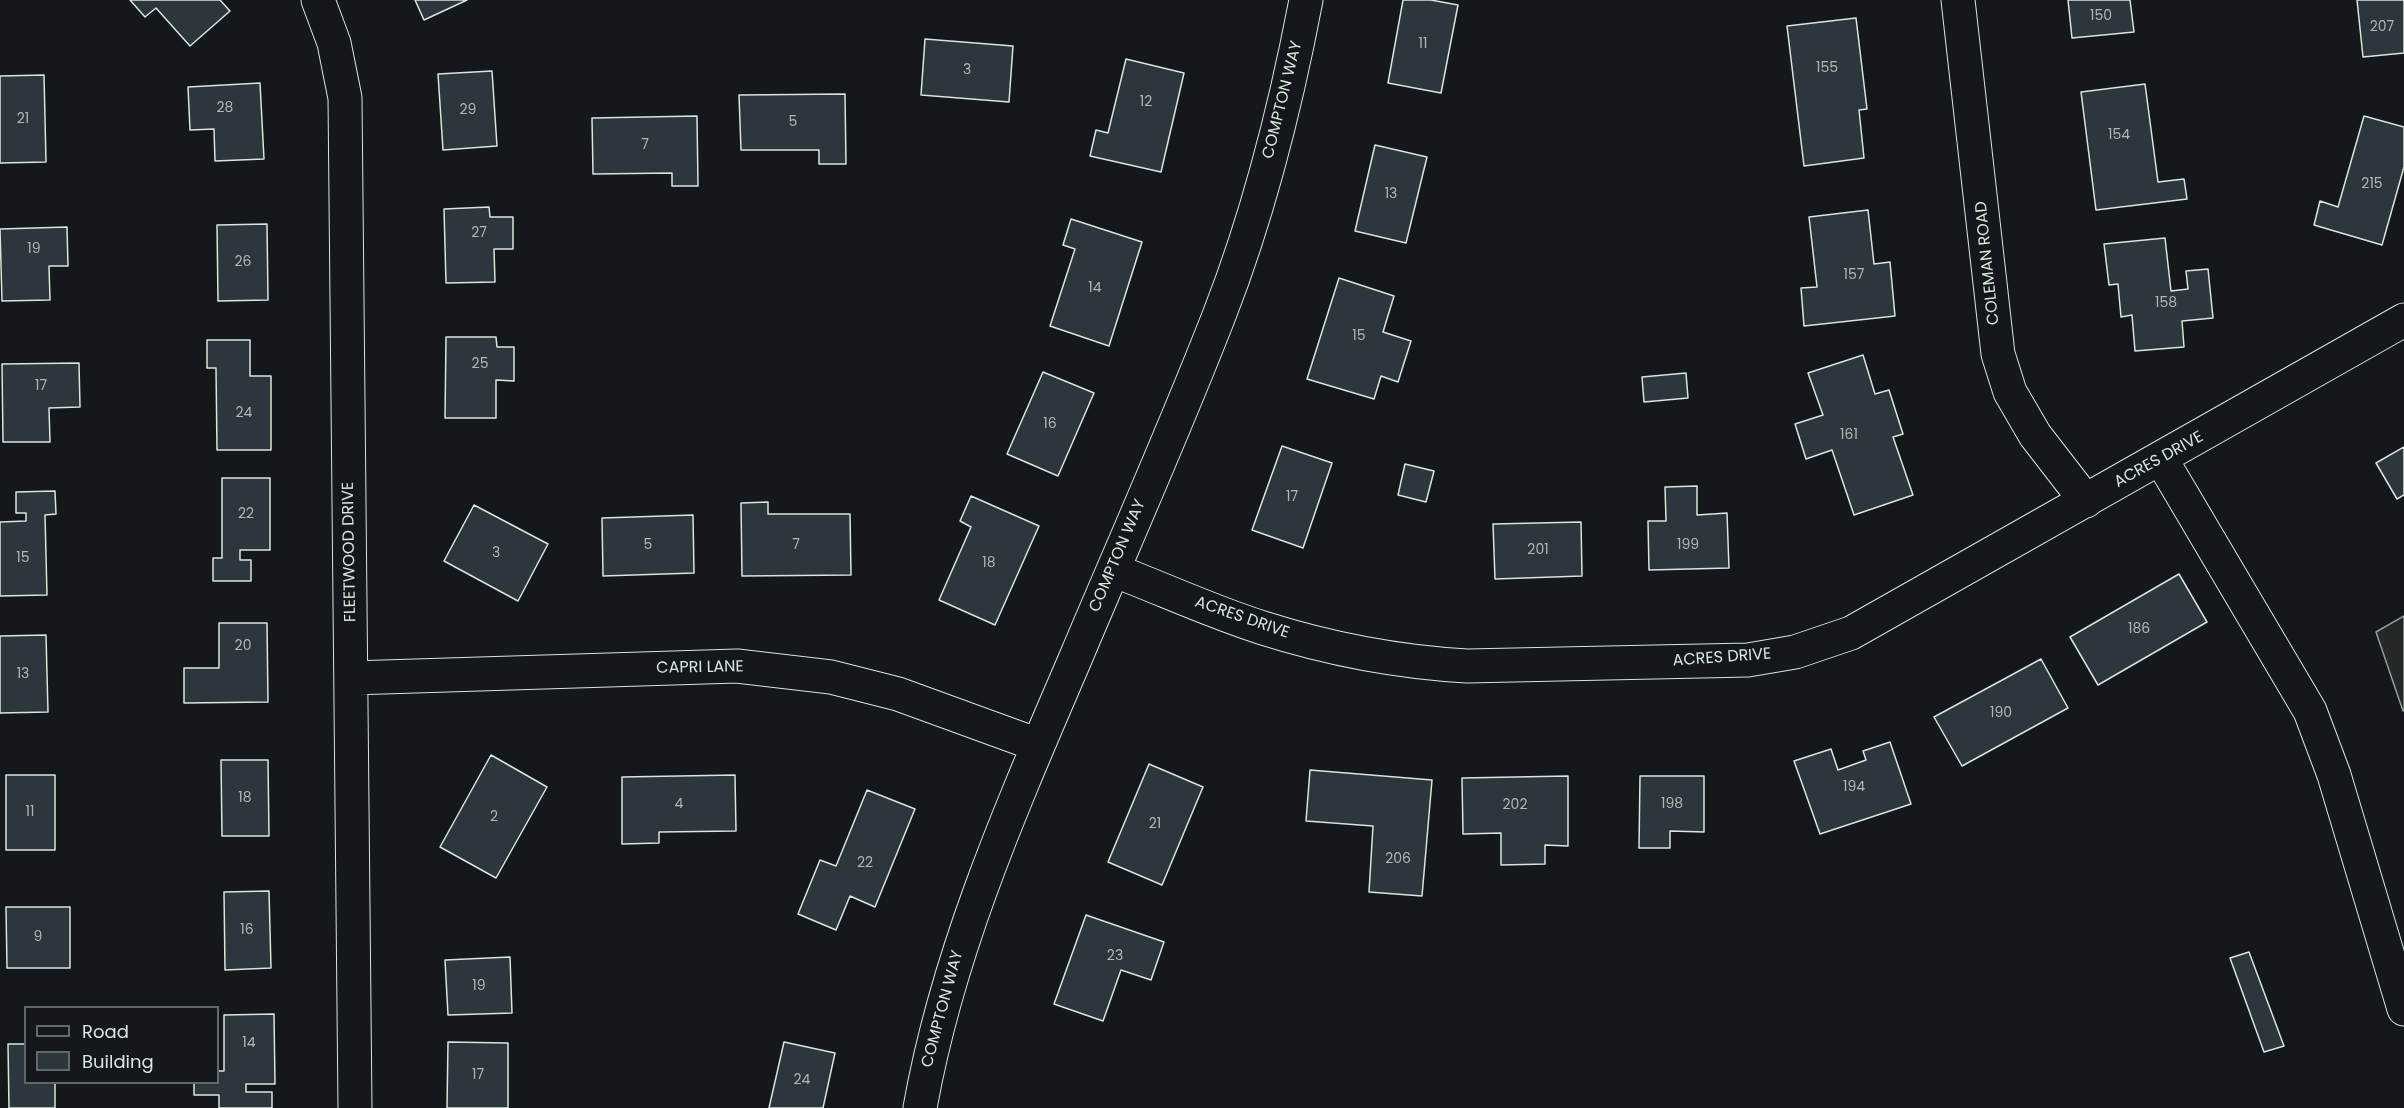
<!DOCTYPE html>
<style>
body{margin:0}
#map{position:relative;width:2404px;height:1108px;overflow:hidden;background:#14181c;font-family:Poppins,sans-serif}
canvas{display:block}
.legend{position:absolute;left:24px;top:1006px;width:195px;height:78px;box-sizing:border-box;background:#14181c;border:2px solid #626a69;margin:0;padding:8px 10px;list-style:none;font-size:18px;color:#d8e6dc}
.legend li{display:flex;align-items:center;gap:12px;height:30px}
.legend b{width:30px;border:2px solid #626a69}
</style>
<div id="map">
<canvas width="2404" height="1108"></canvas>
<ul class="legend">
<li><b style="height:8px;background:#14181c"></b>Road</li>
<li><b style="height:16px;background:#2c363c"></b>Building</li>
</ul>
</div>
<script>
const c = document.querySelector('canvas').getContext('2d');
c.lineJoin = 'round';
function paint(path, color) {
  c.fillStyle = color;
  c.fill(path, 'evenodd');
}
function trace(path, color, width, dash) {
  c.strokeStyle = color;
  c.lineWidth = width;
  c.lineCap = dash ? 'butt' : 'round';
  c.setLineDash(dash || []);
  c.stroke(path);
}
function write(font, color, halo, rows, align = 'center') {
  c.font = font + ' Poppins,sans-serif';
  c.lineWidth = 4.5;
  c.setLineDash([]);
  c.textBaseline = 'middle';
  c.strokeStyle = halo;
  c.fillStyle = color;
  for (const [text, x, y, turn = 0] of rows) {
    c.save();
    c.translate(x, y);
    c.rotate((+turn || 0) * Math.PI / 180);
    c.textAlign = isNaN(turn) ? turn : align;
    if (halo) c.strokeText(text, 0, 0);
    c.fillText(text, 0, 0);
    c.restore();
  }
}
const parking = new Path2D(`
 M 2404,616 L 2404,710 L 2403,711 L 2376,632 Z`);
paint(parking, '#24282b');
trace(parking, '#939e99', 1.5);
const building = new Path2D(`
 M 130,0 L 220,0 L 230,11 L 190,46 L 156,8 L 145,17 Z
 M 415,0 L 467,0 L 424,20 Z
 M 1403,0 L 1431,0 L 1458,5 L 1441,93 L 1388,83 Z
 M 2068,0 L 2130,0 L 2134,32 L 2072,38 Z
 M 2357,0 L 2404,0 L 2404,53 L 2363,57 Z
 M 1856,18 L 1867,109 L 1859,110 L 1864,158 L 1804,166 L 1787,26 Z
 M 925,39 L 1013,46 L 1009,102 L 921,95 Z
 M 1126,59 L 1184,73 L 1161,172 L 1090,156 L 1096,130 L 1108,133 Z
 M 492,71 L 497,146 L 443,150 L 438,74 Z
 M 44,75 L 46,162 L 0,163 L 0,76 Z
 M 260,83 L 264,159 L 215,161 L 214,129 L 190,130 L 188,87 Z
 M 2145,84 L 2158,182 L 2184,179 L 2187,199 L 2096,210 L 2081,92 Z
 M 845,94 L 846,164 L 819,164 L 819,150 L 741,150 L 739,95 Z
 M 697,116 L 698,186 L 672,186 L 672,173 L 593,174 L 592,118 Z
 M 2364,116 L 2404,127 L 2404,167 L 2382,245 L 2314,225 L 2320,201 L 2338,207 Z
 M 1375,145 L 1427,157 L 1406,243 L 1355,231 Z
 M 489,207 L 490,217 L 513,217 L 513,249 L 494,249 L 495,282 L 446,283 L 444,209 Z
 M 1868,210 L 1874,264 L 1890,262 L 1895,316 L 1804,326 L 1801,288 L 1817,287 L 1809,217 Z
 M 1071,219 L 1142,242 L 1109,346 L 1050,326 L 1075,249 L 1063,245 Z
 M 267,224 L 268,300 L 218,301 L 217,225 Z
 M 67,227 L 68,266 L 49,266 L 50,300 L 2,301 L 0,229 Z
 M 2165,238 L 2171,291 L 2188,289 L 2186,271 L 2208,269 L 2213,318 L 2182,321 L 2184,347 L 2135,351 L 2132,315 L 2121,317 L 2118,284 L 2109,285 L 2104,244 Z
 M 1339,278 L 1394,296 L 1383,332 L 1411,341 L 1398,382 L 1381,376 L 1374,399 L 1307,379 Z
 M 446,337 L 496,337 L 497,347 L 514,347 L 514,381 L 496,380 L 496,418 L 445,418 Z
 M 207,340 L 250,340 L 250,376 L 271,376 L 271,450 L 217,450 L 216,368 L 207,368 Z
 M 1863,355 L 1875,394 L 1889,390 L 1903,434 L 1893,437 L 1913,495 L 1854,515 L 1832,450 L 1806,459 L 1795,424 L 1823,415 L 1808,373 Z
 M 79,363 L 80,407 L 49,408 L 50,442 L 3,442 L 2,364 Z
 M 1043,372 L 1094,393 L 1058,476 L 1007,454 Z
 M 1686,373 L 1688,398 L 1644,402 L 1642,377 Z
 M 1282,446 L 1332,463 L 1303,548 L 1252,530 Z
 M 2404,447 L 2404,495 L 2397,499 L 2376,463 Z
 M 1405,464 L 1434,471 L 1426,502 L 1398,495 Z
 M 222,478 L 270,478 L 270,550 L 240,550 L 240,560 L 251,560 L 251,581 L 213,581 L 213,558 L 222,558 Z
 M 1697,486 L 1697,515 L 1727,513 L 1729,568 L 1649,570 L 1648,521 L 1666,521 L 1665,487 Z
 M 55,491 L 56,514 L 45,515 L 47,595 L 0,596 L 0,522 L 26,521 L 26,513 L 16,513 L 16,492 Z
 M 971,496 L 1039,526 L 995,625 L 939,600 L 971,527 L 960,521 Z
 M 768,502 L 768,514 L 850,514 L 851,575 L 742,576 L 741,503 Z
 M 474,505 L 548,544 L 518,601 L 444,561 Z
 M 693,515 L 694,573 L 603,576 L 602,518 Z
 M 1581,522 L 1582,576 L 1495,579 L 1493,524 Z
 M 2179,574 L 2207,622 L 2098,685 L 2070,637 Z
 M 219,623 L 267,623 L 268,702 L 184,703 L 184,668 L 219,668 Z
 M 46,635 L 48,712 L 0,713 L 0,636 Z
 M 2041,659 L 2068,708 L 1962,766 L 1934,717 Z
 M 1890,742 L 1911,804 L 1820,834 L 1794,761 L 1831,749 L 1838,770 L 1866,760 L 1863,751 Z
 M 491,755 L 547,787 L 496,878 L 440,847 Z
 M 221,760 L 268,760 L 269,836 L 222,836 Z
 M 1149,764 L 1203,787 L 1162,885 L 1108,862 Z
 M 1310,770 L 1432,780 L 1422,896 L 1369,892 L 1373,826 L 1306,821 Z
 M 6,775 L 55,775 L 55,850 L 6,850 Z
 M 735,775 L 736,831 L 659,832 L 659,843 L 622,844 L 622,777 Z
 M 1568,776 L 1568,846 L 1545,845 L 1545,864 L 1501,865 L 1501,833 L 1463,834 L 1462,778 Z
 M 1640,776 L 1704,776 L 1704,832 L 1670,831 L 1670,848 L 1639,848 Z
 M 867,790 L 915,809 L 875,907 L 850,896 L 836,930 L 798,914 L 820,860 L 836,866 Z
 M 269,891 L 271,968 L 225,970 L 224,892 Z
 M 6,907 L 70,907 L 70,968 L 7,968 Z
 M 1086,915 L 1164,942 L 1151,980 L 1121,970 L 1103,1021 L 1054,1004 Z
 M 2249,952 L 2284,1046 L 2264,1052 L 2230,958 Z
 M 510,957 L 512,1013 L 448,1015 L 445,960 Z
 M 274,1014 L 275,1084 L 246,1084 L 246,1092 L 272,1092 L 272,1108 L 219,1108 L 219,1095 L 194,1095 L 194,1082 L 218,1082 L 218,1071 L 224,1071 L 224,1015 Z
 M 448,1042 L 508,1043 L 508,1108 L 447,1108 Z
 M 784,1042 L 835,1053 L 823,1108 L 769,1108 Z
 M 8,1044 L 26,1044 L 26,1082 L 55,1082 L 55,1108 L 9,1108 Z`);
paint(building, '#2c363c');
trace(building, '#d8e6dc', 1.5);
const minor = new Path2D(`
 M 318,0 L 334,43 L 345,98 L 355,1108
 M 1958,0 L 1998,354 L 2010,392 L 2035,435 L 2086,501
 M 2161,459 L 2310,711 L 2334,775 L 2404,1009
 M 1113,570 C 1163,589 1212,612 1263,628 C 1329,649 1398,662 1467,666 L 1748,660 L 1795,652 L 1851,633 L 2404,320
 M 351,678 L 737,666 L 831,677 L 898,694 L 1038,745
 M 920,1108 C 948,950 1013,804 1076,657 C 1124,543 1175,429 1220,313 C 1259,213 1286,105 1306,0`);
trace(minor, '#d8e6dc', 35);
trace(minor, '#14181c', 33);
write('14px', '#adbab4', null, [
 ["150",2101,16],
 ["207",2382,27],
 ["11",1423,44],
 ["155",1827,68],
 ["3",967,70],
 ["12",1146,102],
 ["28",225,108],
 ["29",468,110],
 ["21",23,119],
 ["5",793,122],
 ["154",2119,135],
 ["7",645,145],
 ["215",2372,184],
 ["13",1391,194],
 ["27",479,233],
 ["19",34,249],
 ["26",243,262],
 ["157",1854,275],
 ["14",1095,288],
 ["158",2166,303],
 ["15",1359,336],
 ["25",480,364],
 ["17",41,386],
 ["24",244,413],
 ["16",1050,424],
 ["161",1849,435],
 ["17",1292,497],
 ["22",246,514],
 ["5",648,545],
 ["7",796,545],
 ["199",1688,545],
 ["201",1538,550],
 ["3",496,553],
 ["15",23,558],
 ["18",989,563],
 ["186",2139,629],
 ["20",243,646],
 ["13",23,674],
 ["190",2001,713],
 ["194",1854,787],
 ["18",245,798],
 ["4",679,804],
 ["198",1672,804],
 ["202",1515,805],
 ["11",30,812],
 ["2",494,817],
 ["21",1155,824],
 ["206",1398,859],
 ["22",865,863],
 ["16",247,930],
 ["9",38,937],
 ["23",1115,956],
 ["19",479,986],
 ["14",249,1043],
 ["17",478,1075],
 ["24",802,1080]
]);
write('16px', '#d8e6dc', '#14181c', [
 ["COMPTON WAY",1283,100,-76],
 ["COLEMAN ROAD",1988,263,-96],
 ["ACRES DRIVE",2159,460,-29],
 ["FLEETWOOD DRIVE",350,552,-91],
 ["COMPTON WAY",1118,556,-67],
 ["ACRES DRIVE",1242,618,19],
 ["ACRES DRIVE",1722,658,-4],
 ["CAPRI LANE",700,668,-1],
 ["COMPTON WAY",943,1009,-75]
]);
</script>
